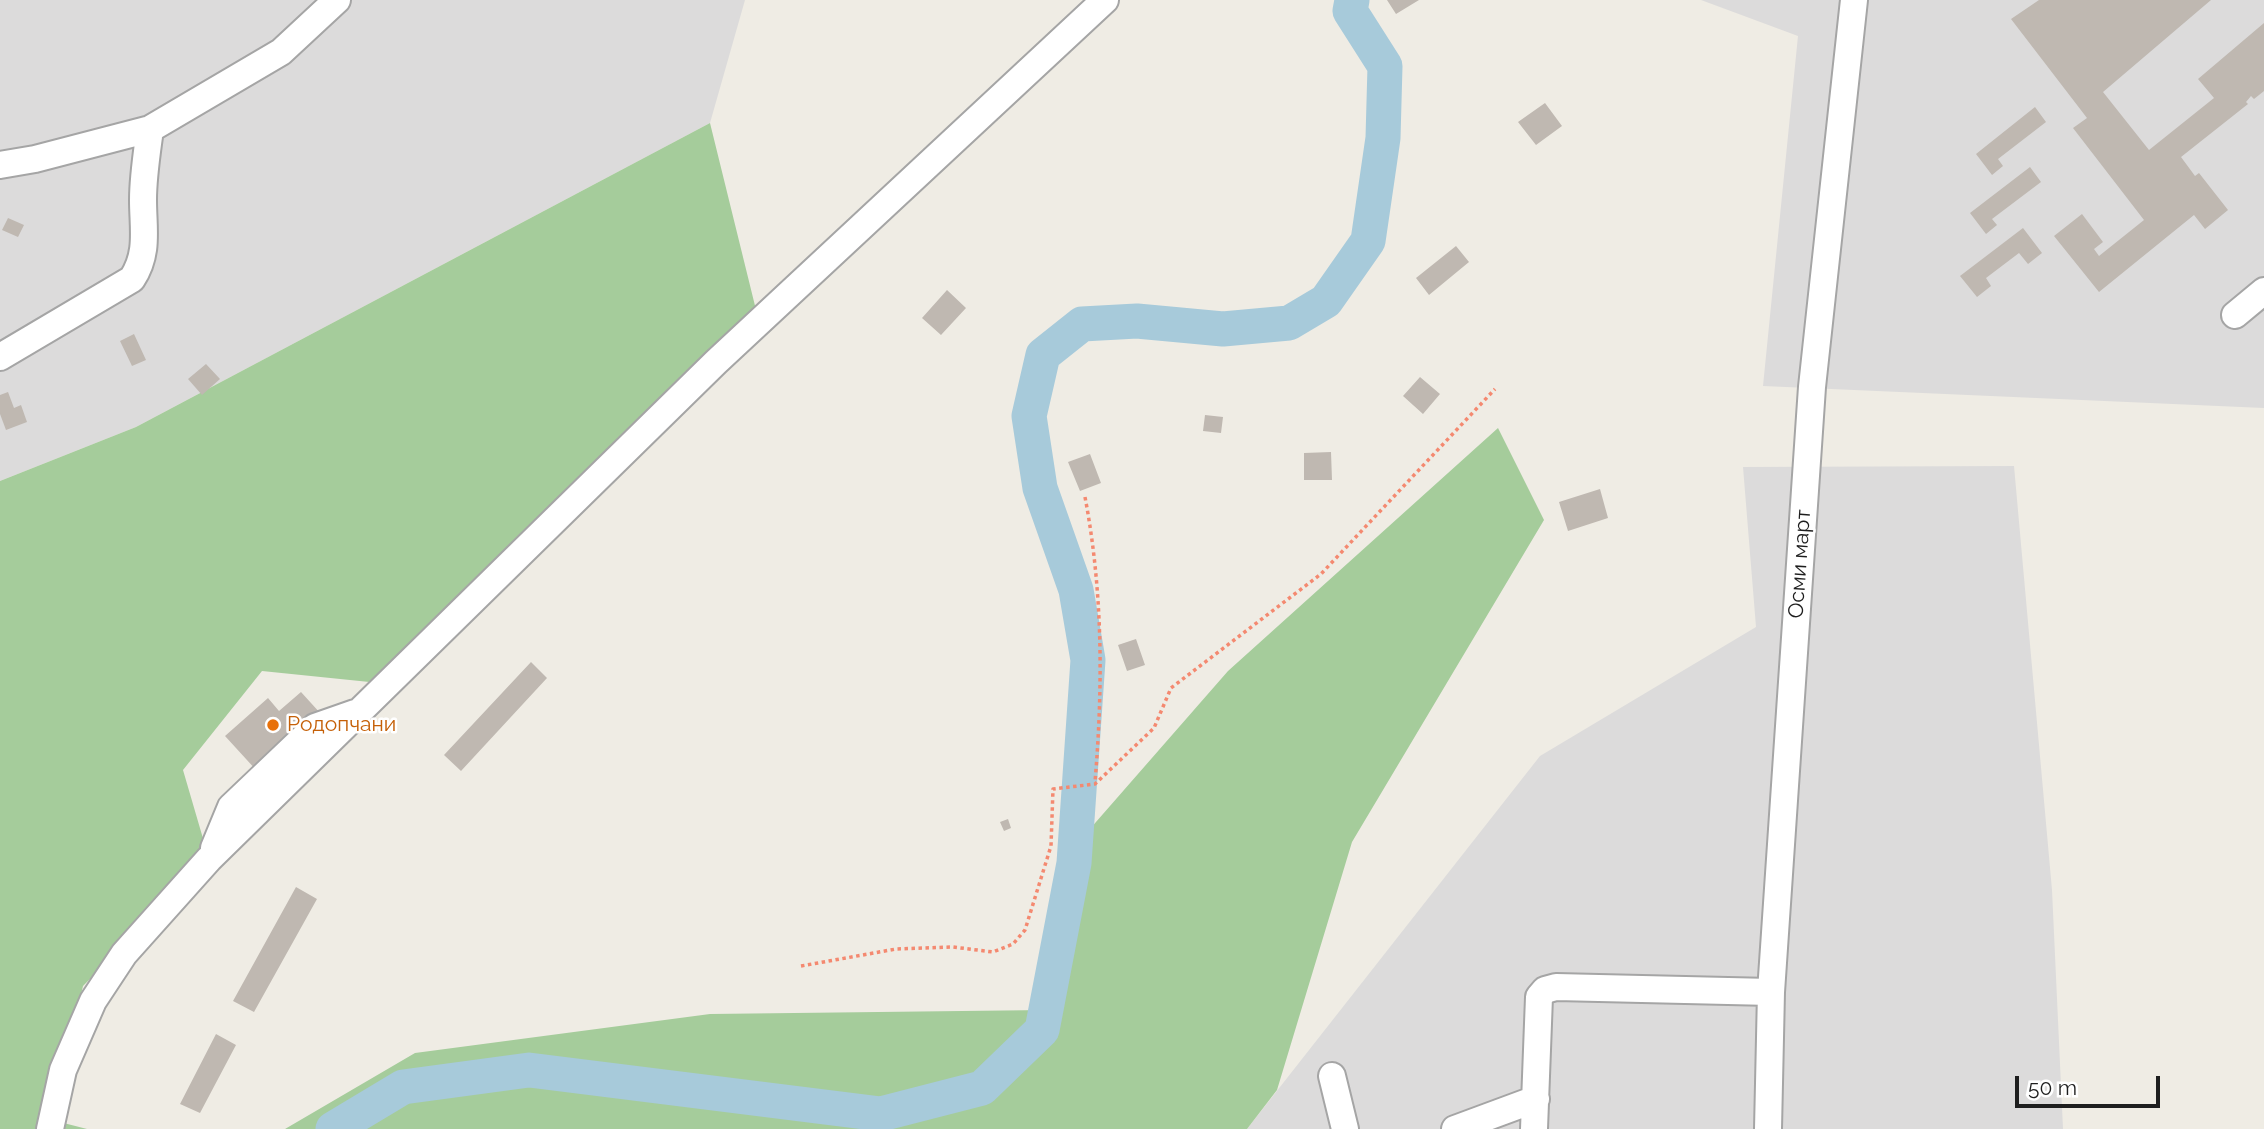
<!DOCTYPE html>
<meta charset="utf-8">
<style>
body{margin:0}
#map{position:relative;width:2264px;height:1129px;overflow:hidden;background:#efece4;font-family:Raleway,sans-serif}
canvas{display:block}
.scale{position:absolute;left:2015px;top:1076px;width:145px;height:32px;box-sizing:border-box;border:4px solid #1e1e1e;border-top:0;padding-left:9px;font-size:21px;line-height:24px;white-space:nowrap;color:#1e1e1e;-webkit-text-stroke:5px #fff;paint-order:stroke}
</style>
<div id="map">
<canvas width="2264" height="1129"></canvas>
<div class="scale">50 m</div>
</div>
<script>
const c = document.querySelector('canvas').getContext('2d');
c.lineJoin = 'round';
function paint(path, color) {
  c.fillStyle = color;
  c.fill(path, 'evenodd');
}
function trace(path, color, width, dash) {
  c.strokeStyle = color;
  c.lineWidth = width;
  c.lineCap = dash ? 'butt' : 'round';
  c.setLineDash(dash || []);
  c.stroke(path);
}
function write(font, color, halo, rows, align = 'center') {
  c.font = font + ' Raleway,sans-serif';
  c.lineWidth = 5;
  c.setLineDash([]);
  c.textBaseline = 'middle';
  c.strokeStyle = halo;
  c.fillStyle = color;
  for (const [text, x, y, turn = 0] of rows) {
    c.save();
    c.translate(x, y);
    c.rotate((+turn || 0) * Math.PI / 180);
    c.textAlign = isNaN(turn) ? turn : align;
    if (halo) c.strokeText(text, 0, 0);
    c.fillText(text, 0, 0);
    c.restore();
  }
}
paint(new Path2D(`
 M 0,0 L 745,0 L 710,123 L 136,427 L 0,481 Z
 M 1701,0 L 2264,0 L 2264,408 L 1763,386 L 1798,36 Z
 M 2014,466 L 2052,890 L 2063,1129 L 1247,1129 L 1540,756 L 1756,627 L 1743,467 Z`), '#dcdbdb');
paint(new Path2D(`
 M 710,123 L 759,322 L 389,684 L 262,671 L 183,770 L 209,859 L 83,986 L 52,1120 L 87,1129 L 0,1129 L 0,481 L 136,427 Z
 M 1498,428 L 1544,520 L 1352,842 L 1277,1090 L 1247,1129 L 285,1129 L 415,1053 L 710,1014 L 1046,1010 L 1089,830 L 1228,671 Z`), '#a5cc9b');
trace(new Path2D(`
 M 333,1129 L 403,1087 L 529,1070 L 881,1114 L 982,1088 L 1042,1030 L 1074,863 L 1088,660 L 1076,590 L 1040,488 L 1029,416 L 1043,355 L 1082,324 L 1137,321 L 1223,329 L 1289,323 L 1326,301 L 1368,241 L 1383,138 L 1385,66 L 1350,11 L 1352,0`), '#a7cada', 35);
paint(new Path2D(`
 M 1387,0 L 1419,0 L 1396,14 Z
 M 2039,0 L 2211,0 L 2103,92 L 2149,150 L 2214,98 L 2198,79 L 2264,23 L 2264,91 L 2254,99 L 2251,96 L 2246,102 L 2248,104 L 2181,157 L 2195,176 L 2199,173 L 2228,210 L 2205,229 L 2194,215 L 2099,292 L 2054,236 L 2082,214 L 2103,242 L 2094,249 L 2099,256 L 2144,220 L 2073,128 L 2087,118 L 2011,19 Z
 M 1545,103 L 1562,126 L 1536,145 L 1518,122 Z
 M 2035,107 L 2046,122 L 1998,159 L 2003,166 L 1992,175 L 1976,154 Z
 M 2030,167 L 2041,182 L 1992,219 L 1997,225 L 1986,234 L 1970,213 Z
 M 8,218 L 24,225 L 18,237 L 2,230 Z
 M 2023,228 L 2042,253 L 2028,264 L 2019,253 L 1986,278 L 1991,286 L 1977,297 L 1960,276 Z
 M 1456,246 L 1469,262 L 1429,295 L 1416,278 Z
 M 947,290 L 966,308 L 941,335 L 922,318 Z
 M 134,334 L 146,360 L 132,366 L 120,341 Z
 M 206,364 L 220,379 L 202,395 L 188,379 Z
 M 1420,377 L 1440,394 L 1423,414 L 1403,396 Z
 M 8,392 L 14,408 L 21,405 L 27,422 L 6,430 L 0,414 L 0,395 Z
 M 1205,415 L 1223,417 L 1221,433 L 1203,431 Z
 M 1331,452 L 1332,480 L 1304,480 L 1304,453 Z
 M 1090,454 L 1101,483 L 1080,491 L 1068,462 Z
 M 1600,489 L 1608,518 L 1568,531 L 1559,502 Z
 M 1136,639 L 1145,665 L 1127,671 L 1118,645 Z
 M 531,662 L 547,678 L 461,771 L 444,755 Z
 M 301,692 L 321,714 L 257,771 L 225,736 L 268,698 L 279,711 Z
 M 1008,819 L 1011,828 L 1004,831 L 1000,822 Z
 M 296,887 L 317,899 L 254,1012 L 233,1001 Z
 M 216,1034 L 236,1045 L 200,1113 L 180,1104 Z`), '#bfb8b1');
const minor = new Path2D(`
 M 0,165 L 35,159 L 150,129 L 281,52 L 337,0
 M 2235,315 L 2264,291
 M 0,357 L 132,279 C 149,253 143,229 143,200 C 143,176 147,152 150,129
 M 214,848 L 231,807 L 315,727 L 355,713
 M 1332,1076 L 1345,1129
 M 50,1129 L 63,1070 L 93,1001 L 124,954 L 209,859 L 716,362 L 1105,0
 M 1455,1129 L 1536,1099
 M 1534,1129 L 1539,997 L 1545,990 L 1556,987 L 1771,992
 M 1768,1129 L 1771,992 L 1812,387 L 1854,0`);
trace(minor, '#a5a5a5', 30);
trace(new Path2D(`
 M 1085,497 C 1103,592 1103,686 1095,782
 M 801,966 L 896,949 L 953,947 L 993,952 L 1013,944 L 1025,930 L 1051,846 L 1053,789 L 1095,784 L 1154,728 L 1171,688 L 1321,574 L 1495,389`), '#f48970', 3.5, [3.5, 3.5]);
trace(minor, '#fff', 26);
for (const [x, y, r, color] of [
 [273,725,7,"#e8710a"]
]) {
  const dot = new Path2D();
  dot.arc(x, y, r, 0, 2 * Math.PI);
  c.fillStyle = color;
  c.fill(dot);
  trace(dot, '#fff', 2.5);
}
write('21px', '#1e1e1e', '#fff', [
 ["Осми март",1800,564,-86]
]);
write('21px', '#c56008', '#fff', [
 ["Родопчани",287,725]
], 'left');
</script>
